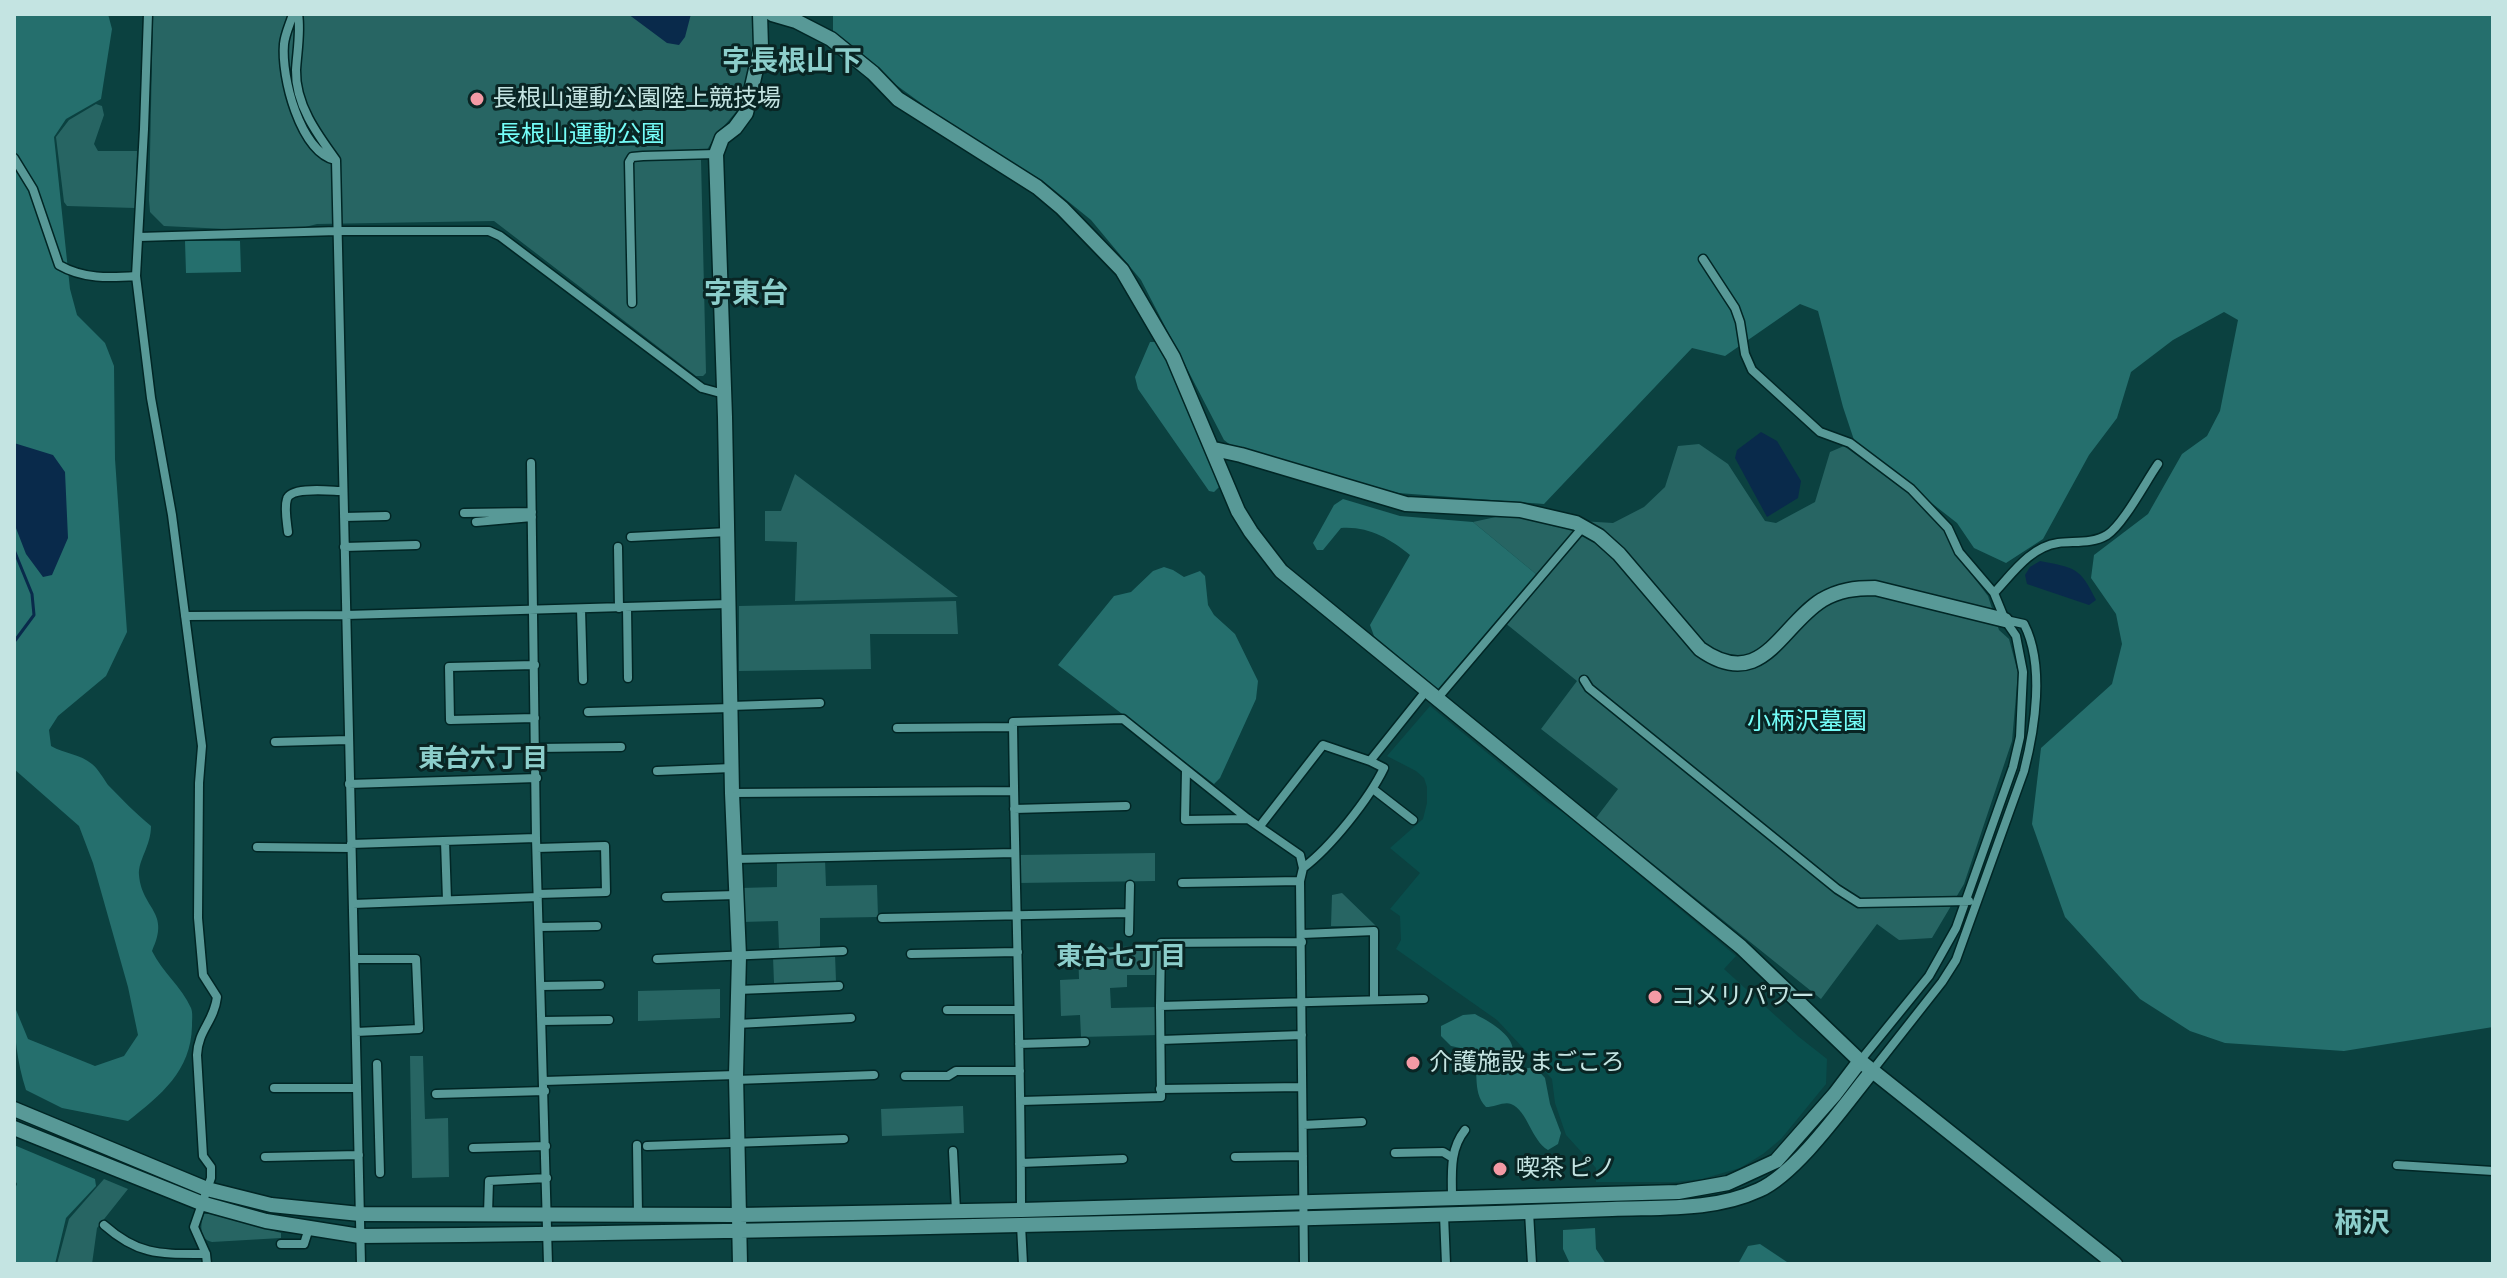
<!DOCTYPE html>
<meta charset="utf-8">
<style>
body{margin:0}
#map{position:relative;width:2507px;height:1278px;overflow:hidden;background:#0b4140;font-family:"Alegreya Sans",sans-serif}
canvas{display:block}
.frame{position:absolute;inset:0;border:16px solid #c4e4e2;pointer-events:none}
</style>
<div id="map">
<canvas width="2507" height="1278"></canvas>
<div class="frame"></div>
</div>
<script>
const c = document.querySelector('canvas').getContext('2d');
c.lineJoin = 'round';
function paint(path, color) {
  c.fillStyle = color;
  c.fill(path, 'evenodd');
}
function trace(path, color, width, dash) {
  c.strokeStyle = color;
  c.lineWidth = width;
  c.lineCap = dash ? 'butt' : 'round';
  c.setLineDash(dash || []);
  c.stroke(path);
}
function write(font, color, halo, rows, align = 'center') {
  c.font = font + ' "Alegreya Sans","Noto Sans JP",sans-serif';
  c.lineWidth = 6;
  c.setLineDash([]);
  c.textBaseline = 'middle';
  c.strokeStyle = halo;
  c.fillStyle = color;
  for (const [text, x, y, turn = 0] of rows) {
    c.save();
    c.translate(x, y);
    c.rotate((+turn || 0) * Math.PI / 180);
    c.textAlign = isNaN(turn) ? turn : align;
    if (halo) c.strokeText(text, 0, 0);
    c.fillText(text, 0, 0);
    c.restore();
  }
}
paint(new Path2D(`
 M 1430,706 L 1547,802 L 1567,815 L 1736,956 L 1724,969 L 1799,1037 L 1827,1059 L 1826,1084 L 1781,1139 L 1763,1154 L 1740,1168 L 1702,1179 L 1675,1182 L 1596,1182 L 1596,1168 L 1566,1135 L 1555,1103 L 1552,1079 L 1497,1020 L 1396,949 L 1401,940 L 1400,916 L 1390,909 L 1420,873 L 1390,848 L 1423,819 L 1427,803 L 1427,787 L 1424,778 L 1416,771 L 1387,756 Z`), '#094e4c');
paint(new Path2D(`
 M 153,14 L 752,14 L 755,46 L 740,107 L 714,138 L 701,160 L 706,373 L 703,376 L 696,376 L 494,221 L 317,224 L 286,232 L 164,226 L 150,212 L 149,200 Z
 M 96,104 L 102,106 L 104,115 L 94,144 L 98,151 L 137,151 L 135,208 L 67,206 L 64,202 L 56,137 L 69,120 Z
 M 1699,444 L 1728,464 L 1765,521 L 1776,523 L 1815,502 L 1830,452 L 1844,446 L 1948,522 L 1955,553 L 1988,596 L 1999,630 L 2009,639 L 2018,673 L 2012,741 L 1964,884 L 1932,938 L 1899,940 L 1877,924 L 1821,999 L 1596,818 L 1618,789 L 1541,729 L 1577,681 L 1499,618 L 1536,574 L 1473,522 L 1500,516 L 1613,523 L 1644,507 L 1665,487 L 1678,446 Z
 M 795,474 L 958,597 L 795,601 L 797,542 L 765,541 L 765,511 L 781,511 Z
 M 956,601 L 958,634 L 870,634 L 871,669 L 739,671 L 739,606 Z
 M 1155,853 L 1155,881 L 1018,883 L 1018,855 Z
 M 825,859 L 826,886 L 877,885 L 878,917 L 820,918 L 820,947 L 779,949 L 778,921 L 742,922 L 741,888 L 777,887 L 777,860 Z
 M 1342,893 L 1376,926 L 1331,926 L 1332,895 Z
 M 1156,946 L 1156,975 L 1127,975 L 1127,987 L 1110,988 L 1111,1008 L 1157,1007 L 1158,1035 L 1081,1037 L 1080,1015 L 1061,1016 L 1060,980 L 1079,979 L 1078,948 Z
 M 835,954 L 836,981 L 774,983 L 773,957 Z
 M 720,989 L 720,1018 L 638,1021 L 638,991 Z
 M 410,1056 L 423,1056 L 425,1119 L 448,1118 L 449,1177 L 412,1178 Z
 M 963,1106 L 964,1133 L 882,1136 L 881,1109 Z
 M 104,1179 L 128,1189 L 97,1228 L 92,1264 L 57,1264 L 69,1219 Z
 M 204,1214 L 211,1214 L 281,1233 L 281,1238 L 212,1242 C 199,1239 200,1225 204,1214 Z`), '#276563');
paint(new Path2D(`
 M 14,14 L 108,14 L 112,29 L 101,99 L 66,119 L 54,137 L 70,289 L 77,315 L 105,343 L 114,366 L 115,459 L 127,632 L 106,676 L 58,716 L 49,730 L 51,746 C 65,754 80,754 92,764 C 99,770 103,778 108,785 C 122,799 135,813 151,826 C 151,846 138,860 139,875 C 142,910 171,911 152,951 C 162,972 182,987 191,1008 C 193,1013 192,1020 192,1026 C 191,1071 161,1095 128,1121 L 62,1108 L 26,1090 C 17,1062 14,1034 14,1005 L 28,1039 L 95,1066 L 124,1056 L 138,1035 L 128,987 L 93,863 L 79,826 L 14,769 Z
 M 833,14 L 2493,14 L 2493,1027 L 2344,1051 L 2225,1043 L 2190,1031 L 2140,999 L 2065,917 L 2032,824 L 2041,748 L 2112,684 L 2122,644 L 2116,614 L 2091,578 L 2094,555 L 2148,514 L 2182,454 L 2207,436 L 2220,411 L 2238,320 L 2224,312 L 2173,340 L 2131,372 L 2117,418 L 2089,455 L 2043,539 L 2006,563 L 1974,548 L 1957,523 L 1855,443 L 1843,407 L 1818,311 L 1800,304 L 1725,356 L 1692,348 L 1544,504 L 1398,493 L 1326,476 L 1237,450 L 1224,440 L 1141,280 L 1091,220 L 1043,181 L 962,133 L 881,74 L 833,35 Z
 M 185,241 L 240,241 L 241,272 L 186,273 Z
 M 1150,342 L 1157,342 L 1163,348 L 1214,470 L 1219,487 L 1214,492 L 1209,491 L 1138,389 L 1135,377 Z
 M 1343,499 L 1400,516 L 1473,522 L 1536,574 L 1438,689 L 1374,636 L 1370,625 L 1410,555 C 1389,538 1368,526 1341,528 L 1323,550 L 1317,550 L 1313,543 L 1334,505 Z
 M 1164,567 L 1173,570 L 1184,577 L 1200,571 L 1205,576 L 1208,605 L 1214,615 L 1235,634 L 1258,681 L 1256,699 L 1220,778 L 1214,784 L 1058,665 L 1114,596 L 1131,592 L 1153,571 Z
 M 1475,1014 C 1488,1021 1513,1034 1513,1051 C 1513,1055 1511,1060 1510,1064 L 1522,1069 L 1535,1067 L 1545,1078 L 1550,1104 L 1561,1133 L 1558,1144 L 1548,1150 C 1531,1140 1528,1111 1511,1104 C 1505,1101 1494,1107 1486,1107 C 1470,1090 1482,1068 1470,1050 L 1451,1046 L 1441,1036 L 1441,1026 L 1463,1015 Z
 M 14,1145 L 95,1179 L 96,1186 L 66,1218 L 55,1264 L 14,1264 L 14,1191 L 17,1184 L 14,1178 Z
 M 1595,1228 L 1596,1249 L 1606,1264 L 1570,1264 L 1563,1249 L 1563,1230 Z
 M 1760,1244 L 1790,1264 L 1738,1264 L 1748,1246 Z`), '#256f6d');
paint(new Path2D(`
 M 628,14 L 691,14 L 685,37 L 679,45 L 667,43 Z
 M 1761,432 L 1777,441 L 1801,481 L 1798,498 L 1767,517 L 1735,458 L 1737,450 Z
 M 14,443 L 53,455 L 65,472 L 68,538 L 52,575 L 43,577 L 26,554 L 14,523 Z
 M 2040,561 C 2075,568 2080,567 2096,600 L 2089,605 L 2027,584 L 2025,575 L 2030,567 Z`), '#092a4b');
trace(new Path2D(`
 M 14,550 L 32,594 L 34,615 L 14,642`), '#092a4b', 3);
const street = new Path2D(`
 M 148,14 L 144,129 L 136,276 L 151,398 L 172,515 L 202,746 L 199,783 L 198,918 L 203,975 L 217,997 C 214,1022 198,1030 197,1055 L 203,1156 L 211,1167 L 211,1178 L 194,1227 L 206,1254 L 207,1264
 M 293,14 C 290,24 285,34 284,44 C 281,77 300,151 335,160
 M 298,14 C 301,32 297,52 296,70 C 295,104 317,134 336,160 L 361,1264
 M 14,158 L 33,189 L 59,265 C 83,279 109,278 136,276
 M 139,237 L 337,231 L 489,231 L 500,236 L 702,388 L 724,394
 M 1703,259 L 1735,308 L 1740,322 L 1745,354 L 1752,370 L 1820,432 L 1850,443 L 1911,489 L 1948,528 L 1959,552 L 1994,593 L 2005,620 L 2016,636 L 2023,672 L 2020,737 L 2013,767 L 1956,928 L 1929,976 L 1860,1061
 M 632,303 L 629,162 L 632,157 L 643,156 L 716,154
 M 531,463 L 536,838 L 548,1264
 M 464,513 L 532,512
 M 344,517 L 386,516
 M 476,522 L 532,517
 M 288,532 C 287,523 284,508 287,499 C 291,486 331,491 343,491
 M 631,537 L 728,532
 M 344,547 L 416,545
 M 618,547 L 619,608
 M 1994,593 C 2012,574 2030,547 2058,543 C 2074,541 2092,544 2107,535 C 2123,525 2146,481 2158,464
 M 627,607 L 628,678
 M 581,609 L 583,680
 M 185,616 L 346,615 L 729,604
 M 535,665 L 449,667 L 450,720 L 535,718
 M 1584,680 L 1589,688 L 1837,889 L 1859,903 L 1969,901
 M 1436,700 L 1583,527
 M 731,706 L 820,703
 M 588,712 L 731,708
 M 897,728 L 1013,727
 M 275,742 L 348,740
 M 536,748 L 621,747
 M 1186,770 L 1185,820 L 1248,819
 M 657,771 L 732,768
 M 349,784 L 537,778
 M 1373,789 L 1413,820
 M 732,793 L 1014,791
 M 1014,809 L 1126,806
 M 1260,826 L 1323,745 L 1370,761
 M 445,841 L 447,900
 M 351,844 L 536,838
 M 257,847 L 351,848
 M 537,848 L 605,846 L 606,892 L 538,894
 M 735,859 L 1015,853
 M 1303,868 C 1331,847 1369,799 1384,768 L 1370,761 L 1426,691
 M 1182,883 L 1300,881
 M 666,897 L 736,895
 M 353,904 L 538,897
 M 882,918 L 1129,913
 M 539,927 L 597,926
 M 1129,932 L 1130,885
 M 1302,934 L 1374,931 L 1374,1000
 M 911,954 L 1018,952
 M 354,959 L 416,959 L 419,1029 L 356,1032
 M 657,959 L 843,951
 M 541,986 L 600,985
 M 738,990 L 839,986
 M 1160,1006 L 1161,943 L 1302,942
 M 947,1010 L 1018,1010
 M 542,1021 L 609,1020
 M 737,1024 L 851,1018
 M 1161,1040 L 1302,1035
 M 1019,1044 L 1085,1042
 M 377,1064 L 380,1173
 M 1872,1071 L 1942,982 L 1956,960 L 2024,771 C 2035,728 2045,665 2024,624 L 2006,620
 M 905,1076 L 948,1076 L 956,1071 L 1020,1071
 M 736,1080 L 874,1075
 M 544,1081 L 736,1075
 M 274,1088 L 357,1088
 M 1160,1089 L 1302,1087
 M 436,1094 L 545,1091
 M 1021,1101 L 1161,1097 L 1160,1006 L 1424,999
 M 1303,1125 L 1362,1122
 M 637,1145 L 638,1214
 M 647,1146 L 844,1139
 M 473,1148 L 546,1146
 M 953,1151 L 956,1211
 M 1395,1153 L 1443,1152 L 1453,1158
 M 265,1157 L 359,1155
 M 1235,1157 L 1303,1156
 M 1021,1163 L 1123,1159
 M 2397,1165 L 2493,1171
 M 1452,1198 C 1452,1174 1449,1150 1465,1130
 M 1021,1211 C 1021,1048 1015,885 1013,722 L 1123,719 L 1248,819 L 1300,855 L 1303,868 L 1300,881 L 1304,1264
 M 1529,1212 L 1532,1264
 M 488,1214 L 489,1181 L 547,1178
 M 1444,1215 L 1446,1264
 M 104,1225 C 139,1256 161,1254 206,1254
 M 1021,1225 L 1023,1264
 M 281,1244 L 304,1244 L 309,1228`);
const secondary = new Path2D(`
 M 772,14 L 796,21 L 831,39 L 873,73 L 898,99 L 1037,187 L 1062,208 L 1122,270 L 1173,357 L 1238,511 L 1251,532 L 1281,571 L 1741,947 L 1860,1061 L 2115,1264
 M 1214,449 L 1241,455 L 1406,504 L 1520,510 L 1576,523 L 1599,536 L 1619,554 L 1700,649 C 1762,693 1780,626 1822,600 C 1839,590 1855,588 1875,588 L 2005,620
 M 14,1109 L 207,1189 L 271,1205 L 360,1214 L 739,1215 L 1021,1210 L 1678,1192 L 1728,1183 L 1776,1161 L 1835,1094 L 1860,1061
 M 14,1128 L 201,1203 L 266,1221 L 360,1236 C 704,1233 1048,1225 1392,1216 C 1465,1214 1539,1212 1612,1209 C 1661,1207 1714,1211 1759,1190 C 1797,1173 1845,1104 1872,1071
 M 740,1264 L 736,1075 L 739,956 L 732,793 L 725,417 L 716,154 L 722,138 L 735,128 L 746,113 L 761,47 L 760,14`);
trace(street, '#012625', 11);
trace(secondary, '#012625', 17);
trace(street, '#589997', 8);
trace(secondary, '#589997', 14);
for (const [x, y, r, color] of [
 [477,99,8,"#f49aa5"],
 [1655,997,8,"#f49aa5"],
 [1413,1063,8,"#f49aa5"],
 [1500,1169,8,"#f49aa5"]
]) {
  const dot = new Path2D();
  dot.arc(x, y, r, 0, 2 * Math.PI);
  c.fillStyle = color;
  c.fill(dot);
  trace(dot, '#092524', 3);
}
write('24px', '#c4e4e2', '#092524', [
 ["長根山運動公園陸上競技場",493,99],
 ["コメリパワー",1671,997],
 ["介護施設 まごころ",1429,1063],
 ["喫茶 ピノ",1516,1169]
], 'left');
write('24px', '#74fdf8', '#092524', [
 ["長根山運動公園",581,135],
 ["小柄沢墓園",1807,722]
]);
write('bold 26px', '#8ccecb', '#092524', [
 ["東台六丁目",483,759],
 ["東台七丁目",1121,957]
]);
write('bold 28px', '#8ccecb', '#092524', [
 ["字長根山下",792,62],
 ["字東台",746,294],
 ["柄沢",2362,1224]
]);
</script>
